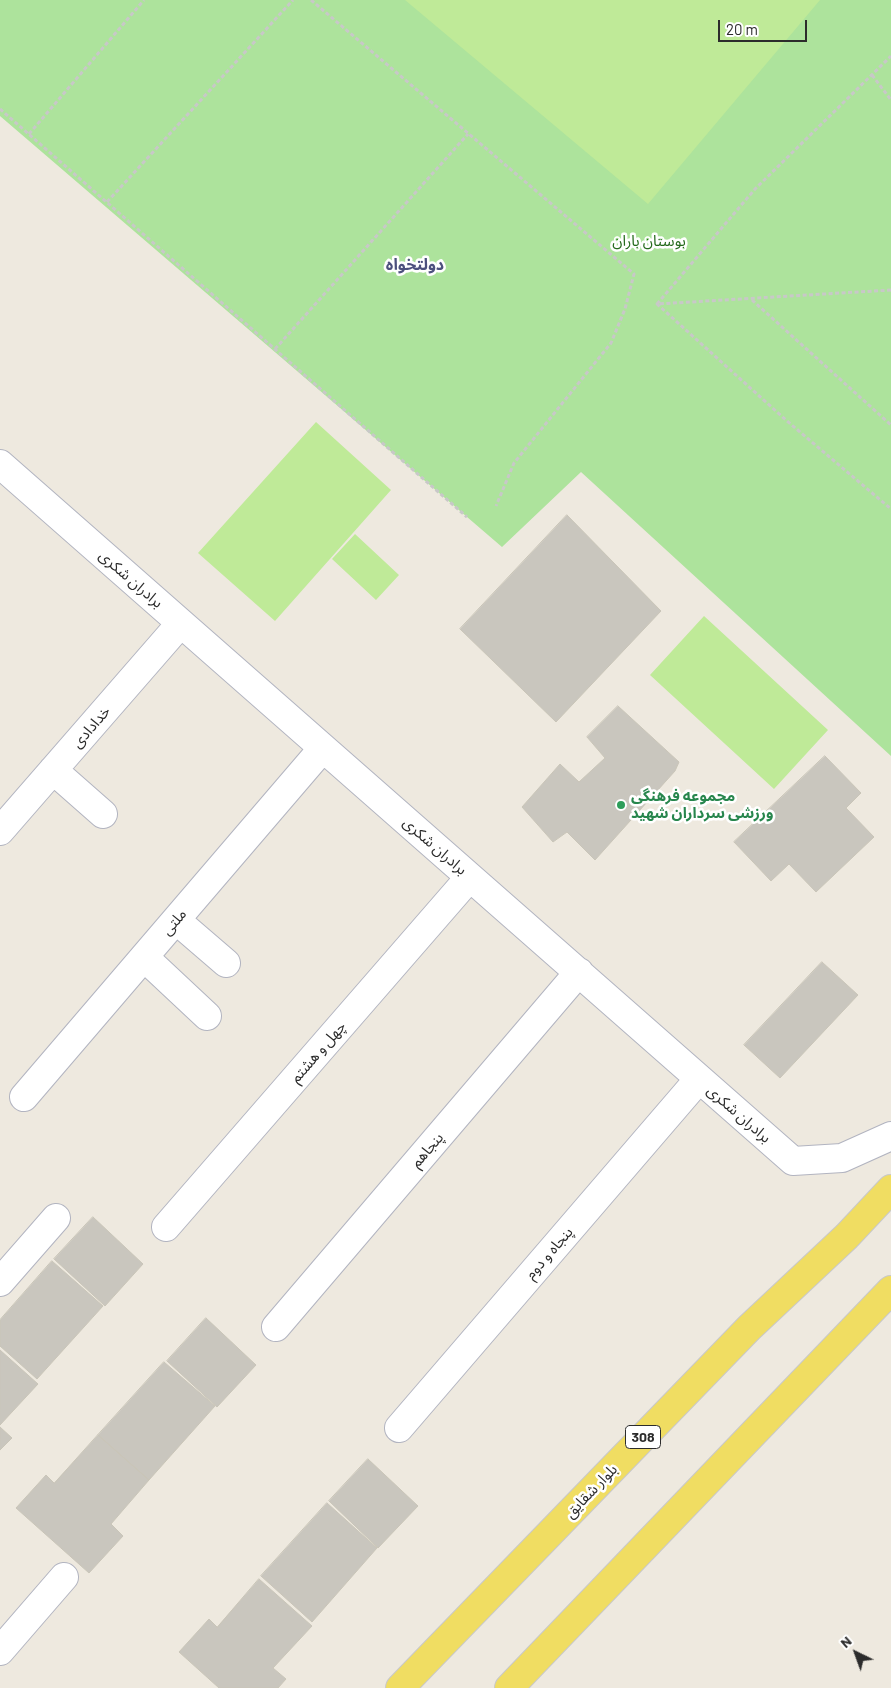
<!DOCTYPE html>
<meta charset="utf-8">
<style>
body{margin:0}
#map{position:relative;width:891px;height:1688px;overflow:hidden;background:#eee9df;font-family:Barlow,sans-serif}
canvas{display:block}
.north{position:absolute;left:831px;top:1628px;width:50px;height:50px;-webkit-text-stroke:4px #fff;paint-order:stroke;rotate:318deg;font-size:14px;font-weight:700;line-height:20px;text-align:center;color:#2c2c2c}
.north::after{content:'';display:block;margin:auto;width:18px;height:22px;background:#2c2c2c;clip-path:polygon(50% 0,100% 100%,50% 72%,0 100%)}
.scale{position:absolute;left:718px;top:20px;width:89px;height:22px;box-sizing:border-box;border:2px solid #2c2c2c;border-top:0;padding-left:6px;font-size:15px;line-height:18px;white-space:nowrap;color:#2c2c2c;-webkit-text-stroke:4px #fff;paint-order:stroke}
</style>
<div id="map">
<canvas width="891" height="1688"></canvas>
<div class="north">N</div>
<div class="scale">20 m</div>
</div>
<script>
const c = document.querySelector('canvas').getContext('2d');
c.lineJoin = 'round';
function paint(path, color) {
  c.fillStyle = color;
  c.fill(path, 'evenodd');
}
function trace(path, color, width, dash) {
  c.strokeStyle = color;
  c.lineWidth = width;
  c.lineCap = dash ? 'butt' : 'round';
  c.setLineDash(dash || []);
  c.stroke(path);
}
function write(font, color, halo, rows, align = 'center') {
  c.font = font + ' Barlow,"Noto Sans Arabic",sans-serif';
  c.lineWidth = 5;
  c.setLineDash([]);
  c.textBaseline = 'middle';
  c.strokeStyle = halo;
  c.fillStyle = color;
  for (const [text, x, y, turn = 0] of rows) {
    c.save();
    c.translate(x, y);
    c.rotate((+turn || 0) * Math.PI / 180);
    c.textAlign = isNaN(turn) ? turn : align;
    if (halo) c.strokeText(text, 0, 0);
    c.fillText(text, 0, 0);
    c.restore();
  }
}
paint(new Path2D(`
 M 0,0 L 891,0 L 891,756 L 581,472 L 502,547 L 0,116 Z`), '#ade39c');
paint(new Path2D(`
 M 405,0 L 820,0 L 648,204 Z
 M 316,422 L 391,490 L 275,621 L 198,553 Z
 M 355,534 L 399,575 L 376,600 L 332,559 Z
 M 704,616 L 828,730 L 774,789 L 650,675 Z`), '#bfea98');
const building = new Path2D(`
 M 567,515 L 661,611 L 556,722 L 460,629 Z
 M 618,706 L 679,762 L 675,771 L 595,860 L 567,832 L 553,842 L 522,807 L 560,764 L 579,782 L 605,758 L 587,737 Z
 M 825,756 L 861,793 L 846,808 L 874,837 L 816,892 L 789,864 L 771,881 L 734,842 Z
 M 822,962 L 858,995 L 780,1078 L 744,1045 Z
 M 93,1217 L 143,1264 L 105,1306 L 54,1259 Z
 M 52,1261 L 103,1306 L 37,1379 L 0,1346 L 0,1320 Z
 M 206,1318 L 256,1365 L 217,1407 L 167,1361 Z
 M 0,1350 L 38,1384 L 0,1425 Z
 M 164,1362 L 215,1406 L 149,1480 L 98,1435 Z
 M 0,1427 L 12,1438 L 0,1450 Z
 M 98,1435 L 149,1480 L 111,1524 L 123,1536 L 89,1573 L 16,1508 L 46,1475 L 54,1483 Z
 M 368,1459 L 418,1506 L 378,1548 L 329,1501 Z
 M 327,1503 L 377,1548 L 312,1622 L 261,1576 Z
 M 259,1579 L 312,1626 L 273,1668 L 286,1679 L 278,1688 L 219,1688 L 179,1652 L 209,1619 L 217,1627 Z`);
paint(building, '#c9c6be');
trace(building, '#c9c5b8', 1);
const minor = new Path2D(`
 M 0,464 L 793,1161 L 842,1158 L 891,1136
 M 53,770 L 103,814
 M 0,831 L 181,623
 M 176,920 L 226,963
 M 144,957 L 207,1016
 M 24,1097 L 323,748
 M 166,1227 L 470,877
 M 0,1282 L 56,1218
 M 276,1327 L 579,972
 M 399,1428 L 699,1079
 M 0,1651 L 64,1577`);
const major = new Path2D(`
 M 400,1688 L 749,1328 L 847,1236 L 891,1189
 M 509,1688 L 891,1290`);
trace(minor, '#b2b4c0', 30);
trace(major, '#c8c8c8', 30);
trace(new Path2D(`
 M 311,0 L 634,274 L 625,309 L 611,343 L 514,463 L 496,506
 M 872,75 L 891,100
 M 0,109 L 467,517
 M 29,134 L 144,0
 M 107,202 L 293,0
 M 891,290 L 657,304 L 787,421 L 891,509
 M 752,300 L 891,425
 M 657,304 L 755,189 L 891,56
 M 275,349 L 468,134`), '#c8c8c8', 3, [4, 2.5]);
trace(minor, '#fff', 28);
trace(major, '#f0dd62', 28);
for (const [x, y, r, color] of [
 [621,805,5,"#2e9e5b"]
]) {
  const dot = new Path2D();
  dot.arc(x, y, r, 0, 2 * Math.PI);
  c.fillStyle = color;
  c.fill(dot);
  trace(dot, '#fff', 2);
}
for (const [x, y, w] of [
 [643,1437,35]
]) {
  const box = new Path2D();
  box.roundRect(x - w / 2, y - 11.5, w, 23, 4);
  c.fillStyle = '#fff';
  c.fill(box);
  trace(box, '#2c2c2c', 1);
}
write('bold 14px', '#2c2c2c', null, [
 ["308",643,1437]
]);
write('15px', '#246a1c', '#fff', [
 ["بوستان باران",649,241]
]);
write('15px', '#2c2c2c', '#fff', [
 ["برادران شکری",131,579,41],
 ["خدادادی",91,727,-49],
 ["برادران شکری",435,846,41],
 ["ملتی",174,922,-49],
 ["چهل و هشتم",318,1052,-49],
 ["برادران شکری",739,1114,41],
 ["پنجاهم",427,1150,-49],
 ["پنجاه و دوم",549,1253,-49],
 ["بلوار شقایق",591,1491,-46]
]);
write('bold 15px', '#27864d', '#fff', [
 ["مجموعه فرهنگی",631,796],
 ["ورزشی سرداران شهید",631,813]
], 'left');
write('bold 16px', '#4c507d', '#fff', [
 ["دولتخواه",415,265]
]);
</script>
